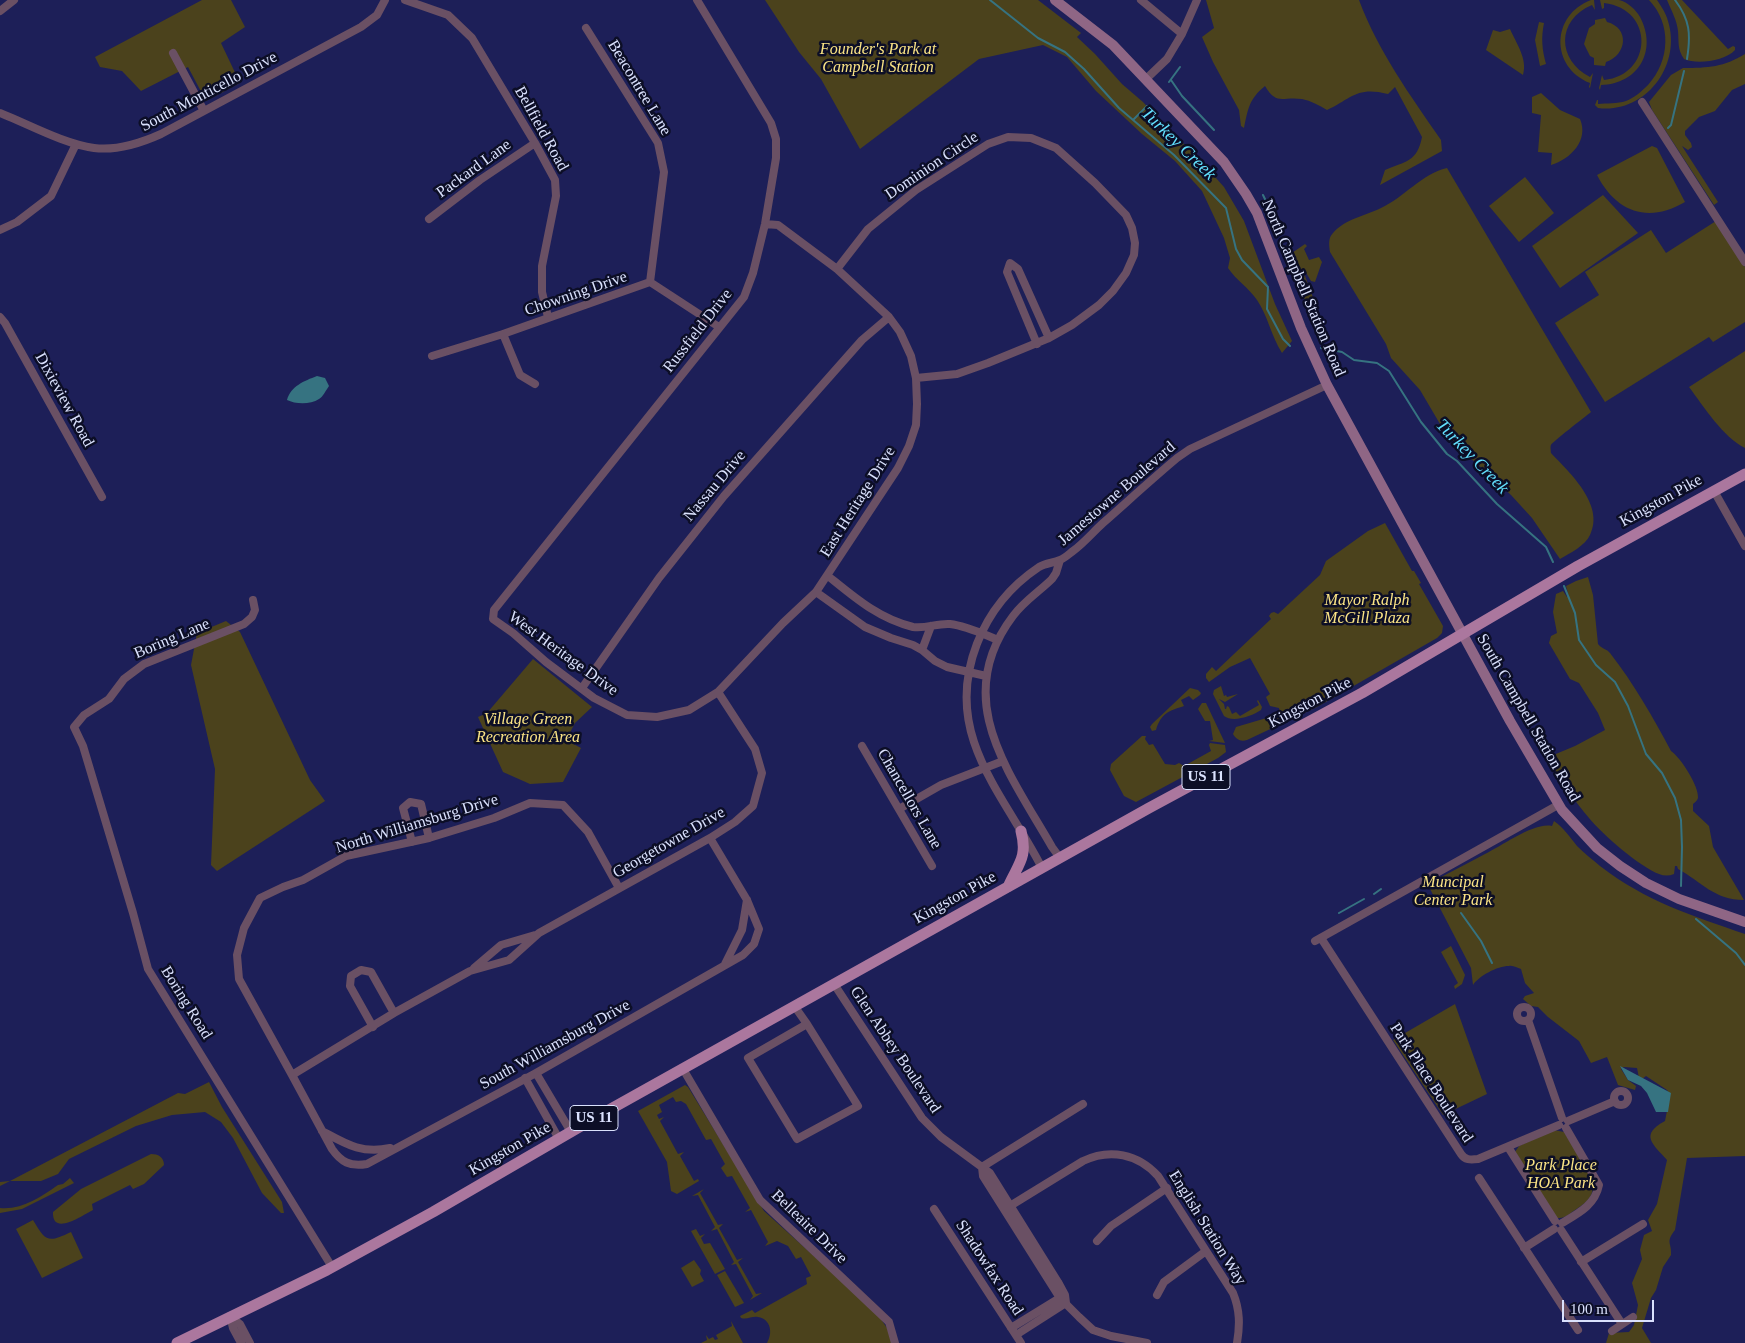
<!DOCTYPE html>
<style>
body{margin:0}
#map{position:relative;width:1745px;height:1343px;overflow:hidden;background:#1d1f58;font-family:"Times New Roman",serif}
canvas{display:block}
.scale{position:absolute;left:1562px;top:1300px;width:92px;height:22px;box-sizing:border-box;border:2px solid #dae1fd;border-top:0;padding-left:6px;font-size:15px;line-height:18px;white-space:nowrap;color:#dae1fd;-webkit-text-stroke:4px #0c0e26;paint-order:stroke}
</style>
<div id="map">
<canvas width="1745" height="1343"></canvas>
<div class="scale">100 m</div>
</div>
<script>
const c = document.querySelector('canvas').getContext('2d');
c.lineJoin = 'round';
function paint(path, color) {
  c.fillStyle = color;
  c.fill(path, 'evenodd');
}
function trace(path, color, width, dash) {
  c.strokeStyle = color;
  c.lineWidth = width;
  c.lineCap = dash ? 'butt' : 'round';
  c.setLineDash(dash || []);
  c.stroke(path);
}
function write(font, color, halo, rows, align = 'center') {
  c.font = font + ' "Times New Roman",serif';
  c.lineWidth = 5;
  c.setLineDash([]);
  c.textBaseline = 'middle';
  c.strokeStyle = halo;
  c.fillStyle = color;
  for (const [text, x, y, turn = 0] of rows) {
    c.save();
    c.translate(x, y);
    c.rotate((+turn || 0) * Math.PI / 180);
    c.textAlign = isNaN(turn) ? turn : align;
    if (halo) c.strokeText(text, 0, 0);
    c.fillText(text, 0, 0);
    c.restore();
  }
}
paint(new Path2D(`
 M 202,0 L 231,0 L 245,27 L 221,43 L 240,83 L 206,101 L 188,67 L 141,91 L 122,71 L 100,67 L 95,57 Z
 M 765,0 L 1038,0 L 1081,33 L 1077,37 L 1095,54 L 1122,84 L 1143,102 L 1171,133 L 1191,150 L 1224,187 L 1244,221 L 1275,304 L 1292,341 L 1282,353 C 1271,336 1268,316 1257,300 C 1249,288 1236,280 1228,268 L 1230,258 L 1224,238 L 1202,191 L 1175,161 L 1142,134 L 1096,91 L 1067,57 L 1043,45 L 979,59 L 860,149 L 821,79 L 799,52 Z
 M 1206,0 L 1359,0 C 1378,51 1410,95 1441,140 L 1442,151 L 1380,185 L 1385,170 C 1406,161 1417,162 1422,137 L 1395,87 L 1388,94 C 1357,86 1352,98 1327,110 C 1319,105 1311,101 1302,99 C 1282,96 1277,106 1265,86 C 1249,99 1248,109 1244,128 L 1241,126 L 1239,110 L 1213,62 L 1202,37 L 1214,28 Z
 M 1591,0 L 1594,0 L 1595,10 L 1592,5 C 1556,20 1557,60 1590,77 L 1593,73 L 1590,88 L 1589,87 L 1590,83 C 1550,67 1551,15 1591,0 Z
 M 1600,0 C 1606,0 1614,0 1619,0 C 1628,2 1636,10 1640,17 C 1658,51 1638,84 1601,85 L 1600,90 L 1599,88 L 1602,75 L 1604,80 C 1653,75 1655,9 1604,3 L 1604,8 L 1602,9 Z
 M 1649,0 L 1657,0 C 1661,6 1666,13 1668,21 C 1682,66 1645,114 1598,108 L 1595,105 L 1597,100 L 1598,100 L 1598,104 C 1607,103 1617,104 1626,101 C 1634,98 1642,91 1648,85 C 1670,61 1672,24 1649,0 Z
 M 1667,0 L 1682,0 L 1728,49 L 1733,46 L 1735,47 L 1735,50 C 1725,61 1697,65 1684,59 C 1677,49 1679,41 1678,31 C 1677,20 1671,10 1667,0 Z
 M 1605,18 L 1607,22 C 1630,28 1627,55 1606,62 L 1605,66 L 1594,65 L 1594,58 L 1590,56 L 1584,44 L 1589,28 L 1595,24 L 1595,20 Z
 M 1539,22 L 1544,23 C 1541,38 1542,49 1546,64 L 1540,66 L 1535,40 Z
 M 1510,29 C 1516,43 1528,59 1523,75 L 1486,50 L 1493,30 L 1500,32 Z
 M 1745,54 L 1745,84 L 1732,90 L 1715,111 L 1699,117 L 1685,131 L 1685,135 L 1691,143 L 1692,147 L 1688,150 L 1682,146 L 1718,202 L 1714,205 L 1652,110 L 1649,102 L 1671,75 L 1683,68 C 1708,68 1724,67 1745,54 Z
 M 1541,93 L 1560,110 L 1580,119 C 1589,140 1571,159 1551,165 L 1552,153 L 1538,152 L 1541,115 L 1532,113 L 1532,97 Z
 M 1652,146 L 1657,148 L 1685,202 C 1648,224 1616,212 1597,175 Z
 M 1447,168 L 1591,412 C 1585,417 1551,443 1551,445 C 1550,446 1551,452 1551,453 C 1570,473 1605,505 1590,535 C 1585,546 1570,553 1560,559 L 1532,518 L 1511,495 L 1474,461 L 1464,455 L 1440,424 L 1420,390 L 1391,358 L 1386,344 L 1330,252 C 1329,245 1328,238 1333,233 C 1345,219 1365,216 1381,208 C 1405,197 1421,174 1447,168 Z
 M 1525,177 L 1554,213 L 1519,242 L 1489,206 Z
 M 1603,195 L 1638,233 L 1560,288 L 1532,246 Z
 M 1716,221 L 1745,267 L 1745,322 L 1713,342 L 1709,337 L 1605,402 L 1555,323 L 1599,295 L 1585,272 L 1651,230 L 1666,253 Z
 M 1305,244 L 1307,246 L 1304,249 L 1309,260 L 1319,257 L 1322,262 L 1315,282 L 1311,281 L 1305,271 L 1293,272 C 1290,264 1289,258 1294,252 L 1289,255 Z
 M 1299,274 L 1303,274 L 1305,276 L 1324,327 L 1323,330 L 1319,331 L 1316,329 L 1297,279 Z
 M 1745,351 L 1745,448 C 1723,437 1704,407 1689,387 Z
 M 1385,523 L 1412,571 L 1414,571 L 1421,583 L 1419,584 L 1443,626 L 1442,633 L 1437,638 L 1317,707 L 1247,740 C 1240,742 1236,739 1233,734 L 1236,727 L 1280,714 L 1279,708 L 1270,706 L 1266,697 L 1270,694 L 1250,658 L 1230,667 L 1209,682 L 1206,678 L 1206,674 L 1212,667 L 1216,671 L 1271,619 L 1269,616 L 1271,613 L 1274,612 L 1278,614 L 1320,575 L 1326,561 L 1368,531 Z
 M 1588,577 L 1593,595 L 1598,644 C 1602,649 1607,649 1610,653 C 1634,684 1653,717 1671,751 C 1681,758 1699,786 1698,798 C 1697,801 1695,802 1693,804 L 1693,811 L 1709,826 L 1713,847 L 1744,900 C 1714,900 1702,882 1678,869 L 1677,866 L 1675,866 L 1674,874 C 1669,876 1664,876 1659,874 C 1640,867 1602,834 1589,818 C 1575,802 1562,782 1551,764 L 1548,758 L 1551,756 L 1575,746 L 1605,730 L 1598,713 L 1579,683 L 1570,679 L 1549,643 L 1551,636 L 1557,633 L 1553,612 L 1556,594 L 1563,591 L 1567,597 L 1569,597 L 1566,586 L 1576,581 Z
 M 226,621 L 240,632 L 310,780 L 325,801 L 217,871 L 211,865 L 215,769 L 191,665 L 197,633 Z
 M 533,659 L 592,707 L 575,723 L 566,740 L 581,748 L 563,782 L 530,784 L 503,772 L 478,717 L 487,713 Z
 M 1221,686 L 1224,696 L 1226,695 L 1227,697 L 1238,694 L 1225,702 L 1219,699 L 1224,704 L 1225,709 L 1226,709 L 1227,706 L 1229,707 L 1232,714 L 1236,712 L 1240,716 L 1259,705 L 1257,701 L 1258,700 L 1262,707 L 1261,710 C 1252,716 1233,723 1224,716 L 1213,694 L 1214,690 Z
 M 1190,688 L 1198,690 L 1201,693 L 1200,695 L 1193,700 L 1189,696 L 1181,700 L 1184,706 C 1169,711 1161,713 1156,730 L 1152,731 L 1150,727 L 1152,724 Z
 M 1202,703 L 1206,703 L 1225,743 L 1209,741 L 1213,740 L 1210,721 L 1205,721 L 1198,709 Z
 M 1142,736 L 1146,736 L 1145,739 L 1149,745 L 1153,744 L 1165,764 L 1175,765 L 1179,763 L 1184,766 L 1211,751 L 1209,745 L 1210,743 L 1225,745 L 1226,752 L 1218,758 L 1136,802 L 1124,796 L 1110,770 L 1111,764 Z
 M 1554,821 C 1563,827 1570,837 1577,846 C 1584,853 1593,860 1600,866 C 1645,901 1693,916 1745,934 L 1745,1156 L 1687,1158 L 1675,1230 C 1665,1243 1672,1242 1671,1255 L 1663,1267 L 1656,1290 L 1651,1298 L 1642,1328 L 1651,1343 L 1606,1343 L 1609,1333 L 1629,1332 L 1634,1325 L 1638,1305 L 1632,1283 L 1642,1259 L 1640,1250 L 1644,1235 L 1652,1231 L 1648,1220 L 1657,1204 L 1667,1160 C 1653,1144 1639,1135 1665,1121 L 1670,1095 L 1667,1090 L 1646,1076 L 1642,1079 L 1639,1078 L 1637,1068 L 1624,1067 L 1621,1069 L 1628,1080 L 1636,1086 L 1635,1090 L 1618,1085 L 1607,1057 L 1591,1063 L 1579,1041 L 1548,1017 L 1538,1007 L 1531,1006 L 1523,999 L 1525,996 L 1534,993 L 1525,983 L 1521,969 C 1517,968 1513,965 1509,966 C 1497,966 1479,976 1473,985 L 1471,968 L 1429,887 L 1430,883 C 1448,873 1467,864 1485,854 C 1502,846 1534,822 1552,826 Z
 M 1451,946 L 1465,975 L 1462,984 L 1455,989 L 1454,986 L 1458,983 L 1441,952 Z
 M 1455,1004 L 1487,1094 L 1443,1115 L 1393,1040 Z
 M 209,1082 L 222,1107 L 282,1202 L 284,1213 L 281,1213 L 262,1193 L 233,1138 L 221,1122 L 205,1112 L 172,1115 L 136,1126 L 69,1159 L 58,1174 L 41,1181 L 10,1181 L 0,1186 L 0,1182 L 10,1181 L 178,1093 L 185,1094 Z
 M 685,1085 L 688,1087 L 764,1211 L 876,1312 L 887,1328 L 893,1343 L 767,1343 C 773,1333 771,1319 758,1317 C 752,1316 747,1320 741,1318 L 740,1316 L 752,1310 L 755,1313 L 807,1284 L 806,1278 L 811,1276 L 801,1257 L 796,1259 L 788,1246 L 777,1241 L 765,1246 L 768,1242 L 751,1210 L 745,1212 L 750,1208 L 732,1176 L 727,1177 L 721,1168 L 725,1164 L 711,1139 L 706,1140 L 686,1104 L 681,1101 L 676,1102 L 673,1097 L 659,1105 L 662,1112 L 657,1115 L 659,1119 L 664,1117 L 660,1121 L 678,1154 L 684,1152 L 680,1156 L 694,1181 L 698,1179 L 699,1181 L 677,1194 L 671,1191 L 667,1162 L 638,1111 Z
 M 1554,1130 L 1564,1132 L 1592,1177 C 1596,1197 1587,1202 1572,1212 C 1567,1216 1564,1218 1557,1218 L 1515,1152 L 1519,1146 Z
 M 151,1154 C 158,1154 164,1157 164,1165 L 144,1184 L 133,1189 L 130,1185 L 92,1204 L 93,1210 C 83,1215 52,1237 53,1212 L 81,1189 Z
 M 70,1178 L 74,1183 L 22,1209 L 0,1213 L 0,1208 C 22,1210 41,1197 58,1185 L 63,1184 Z
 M 704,1189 L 700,1193 L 718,1225 L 723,1224 L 719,1228 L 737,1260 L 743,1258 L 738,1262 L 756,1294 L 762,1293 L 750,1300 L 753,1296 L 736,1264 L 731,1265 L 734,1262 L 717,1229 L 711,1231 L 715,1227 L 698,1195 L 692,1196 Z
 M 33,1220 C 46,1242 48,1243 71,1232 L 83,1258 L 42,1278 L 16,1229 Z
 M 696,1229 L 700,1236 L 705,1234 L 701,1238 L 704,1244 L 710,1243 L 725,1269 L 715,1274 L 691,1231 Z
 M 694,1260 L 701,1270 L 700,1274 L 704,1281 L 692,1287 L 681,1268 Z
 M 725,1271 L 744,1303 L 735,1307 L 717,1275 Z
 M 731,1321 L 743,1343 L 701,1343 L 707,1340 L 706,1335 L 709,1339 L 713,1337 L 715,1340 L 718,1339 L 716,1335 L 732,1326 Z`), '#4b421c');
paint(new Path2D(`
 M 317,376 L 325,378 L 329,386 C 326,390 323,397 319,399 C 310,405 295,404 287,400 C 291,386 304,381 317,376 Z
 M 1620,1066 L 1671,1093 L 1668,1112 L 1656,1112 L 1647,1093 L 1641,1086 L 1628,1080 Z`), '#367381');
trace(new Path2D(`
 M 990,0 L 1038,38 L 1065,52 L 1084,69 L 1119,108 L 1174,155 L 1226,208 L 1236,249 L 1242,260 L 1268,287 L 1267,309 L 1283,339 L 1290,346
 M 1675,0 C 1690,20 1691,34 1687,59
 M 1171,80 L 1182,96 L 1214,130
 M 1169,82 L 1180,67
 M 1133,120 L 1147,106
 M 1668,128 L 1671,125 L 1684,71
 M 1263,195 L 1279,228
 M 1321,348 L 1342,352 L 1354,360 L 1377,363 L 1389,371 L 1421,422 L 1447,454 L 1457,461 L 1497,504 L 1546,547 L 1553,562
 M 1564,586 L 1575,613 L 1579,640 L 1596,665 L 1615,682 L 1628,706 L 1646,754 L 1662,773 L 1675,798 L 1681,820 L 1682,847 L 1681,886
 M 1374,894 L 1381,889
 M 1339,913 L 1364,899
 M 1461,913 L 1481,941 L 1492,963
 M 1696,919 L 1736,953 L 1745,965`), '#367381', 2);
trace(new Path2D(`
 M 405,0 L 448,15 L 472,38 L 535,143 L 555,180 L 556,196 L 542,266 L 542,292 L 548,317
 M 697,0 L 771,123 L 776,139 L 776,158 L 765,224 L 753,273 L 744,297 L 494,610 L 493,619 L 513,633 L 546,662 L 594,698 L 627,715 L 657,717 L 689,710 L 718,692 L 783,623 L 816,592 L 898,468 L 909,446 L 916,425 L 917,404 L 916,378 L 911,356 L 900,332 L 889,317 L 837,269 L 778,225 L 765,224
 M 1141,0 L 1182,34
 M 0,11 L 14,0
 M 586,28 L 658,143 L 664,172 L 650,282
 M 173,53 L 204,111
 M 1146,79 L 1167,59 L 1182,34 L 1197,0
 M 1642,102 L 1745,262
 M 0,113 C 28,124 64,144 94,148 C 117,151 141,143 161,134 L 361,27 L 377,15 L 385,0
 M 429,219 L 480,180 L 535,143
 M 0,230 L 17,222 L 51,196 L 76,144
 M 837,269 L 868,229 L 916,190 L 988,144 L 1008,137 L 1031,138 L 1056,148 L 1095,183 L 1126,215 L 1132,228 L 1135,243 L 1134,255 L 1126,273 L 1113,291 L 1099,305 L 1072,325 L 1049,338 L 988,363 L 957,374 L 916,378
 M 0,317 L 5,323 L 102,497
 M 503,334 L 520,375 L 535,384
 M 1037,344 L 1007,272 L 1010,263 L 1018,269 L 1049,338
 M 432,356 L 503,334 L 650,282 L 719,327
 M 1714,491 L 1745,546
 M 1060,560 L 1056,573 L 1052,579 C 1040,591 1024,601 1013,616 C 950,699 1009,772 1052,847 L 1060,858
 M 828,576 C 854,597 879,619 913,627 C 926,629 937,623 950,624 C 967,626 983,634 998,640
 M 816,592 L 865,627 L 891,638 L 913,645 L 922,650 L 935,661 L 947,667 L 986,676
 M 253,600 L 255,610 L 252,617 L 244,624 L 144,664 L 124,679 L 109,699 L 84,715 L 74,727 L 83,746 L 133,913 L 148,969 L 332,1267
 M 922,650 L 931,626
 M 582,688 L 659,578 L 724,496 L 862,340 L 889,317
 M 862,746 L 932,866
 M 899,809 L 941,785 L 1003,761
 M 412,842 L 403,808 L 410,802 L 421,804 L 429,838
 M 1042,868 C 1021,826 989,787 974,742 C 952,676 982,605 1039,567 C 1046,563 1053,563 1060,560 C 1065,558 1069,554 1073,551 C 1084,543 1093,532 1103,523 C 1128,501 1152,479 1177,458 L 1190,449 L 1327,385
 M 619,888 L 588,832 L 563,805 L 530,803 L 494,818 L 429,838 L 346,856 L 303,880 L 283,887 L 260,898 L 244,928 L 237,955 L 239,979 L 292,1075 L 332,1149 C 341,1162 350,1167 367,1164 L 536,1073 L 743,955 L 754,944 L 759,929 L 747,900 L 710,838
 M 1321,938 L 1461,1154 C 1465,1160 1470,1160 1478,1159 L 1559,1125
 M 1315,941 L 1558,805
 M 725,964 L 742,930 L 747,900
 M 474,968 L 501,945 L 535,935
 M 834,984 L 922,1118 L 941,1137 L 990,1173 L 1058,1282 L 1065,1295 L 1066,1303
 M 795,1007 L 807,1024
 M1517 1014a7 7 0 1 1 14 0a7 7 0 1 1-14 0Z
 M 1528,1020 L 1562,1118
 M 807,1024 L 858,1106 L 797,1139 L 748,1058 Z
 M 373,1027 L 350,986 L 351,976 L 361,970 L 371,972 L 394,1013
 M 683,1069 L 760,1200 L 889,1322 L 895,1343
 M 536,1073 L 571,1132
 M 292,1075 L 394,1013 L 470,971 L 509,960 L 539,933 L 710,838 L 735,822 L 753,806 L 762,773 L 755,749 L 718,692
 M 525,1078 L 559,1139
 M1614 1098a7 7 0 1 1 14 0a7 7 0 1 1-14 0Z
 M 1568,1121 L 1615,1101
 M 322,1131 C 346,1144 361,1154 390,1148
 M 1508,1147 L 1555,1221
 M 982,1167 L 983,1176 L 1060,1298 L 1079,1317 L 1093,1330 L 1111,1336 L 1147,1343
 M 982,1167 L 1083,1104
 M 1479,1178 L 1578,1330
 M 1010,1206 L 1083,1161 C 1110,1148 1138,1154 1158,1176 L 1233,1293 C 1240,1310 1240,1325 1237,1343
 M 934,1209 L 1021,1343
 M 1562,1223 C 1579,1213 1595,1205 1599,1185 L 1566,1128
 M 1561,1230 L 1622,1324
 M 1097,1241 L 1111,1226 L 1167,1188
 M 1524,1248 L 1554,1229
 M 1581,1262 L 1643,1224
 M 1157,1295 L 1164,1282 L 1206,1251
 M 230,1316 L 240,1324 L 250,1343
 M 230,1316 L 233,1328 L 241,1343
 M 1011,1328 L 1063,1296
 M 1612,1331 L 1633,1317
 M 1016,1335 L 1066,1303`), '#6a5064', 8);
trace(new Path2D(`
 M 1055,0 L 1113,45 L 1224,162 L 1246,194 L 1257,213 L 1301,328 L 1327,385 L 1510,721 L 1562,810 L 1597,848 L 1620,866 L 1646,883 L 1679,899 L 1745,922`), '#8f6685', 10);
trace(new Path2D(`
 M 1008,887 C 1018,864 1028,858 1021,831
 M 177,1343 L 327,1270 L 433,1212 L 600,1115 L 1149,808 L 1362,693 L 1578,566 L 1745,474`), '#ab779e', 11);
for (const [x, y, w] of [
 [1206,777,48],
 [594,1118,48]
]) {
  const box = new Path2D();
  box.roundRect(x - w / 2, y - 12.5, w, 25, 4);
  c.fillStyle = '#0c0e26';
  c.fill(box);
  trace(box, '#dae1fd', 1);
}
write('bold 15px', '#dae1fd', null, [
 ["US 11",1206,777],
 ["US 11",594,1118]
]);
write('italic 16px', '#fbe485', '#0c0e26', [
 ["Founder's Park at",878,50],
 ["Campbell Station",878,68],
 ["Mayor Ralph",1367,601],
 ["McGill Plaza",1367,619],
 ["Village Green",528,720],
 ["Recreation Area",528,738],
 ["Muncipal",1453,883],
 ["Center Park",1453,901],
 ["Park Place",1561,1166],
 ["HOA Park",1561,1184]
]);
write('16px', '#dae1fd', '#0c0e26', [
 ["Beacontree Lane",639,88,59],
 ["South Monticello Drive",209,92,-28],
 ["Bellfield Road",541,129,61],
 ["Dominion Circle",932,166,-34],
 ["Packard Lane",474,169,-36],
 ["North Campbell Station Road",1303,288,67],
 ["Chowning Drive",576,294,-19],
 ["Russfield Drive",698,331,-52],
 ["Dixieview Road",64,400,61],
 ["Nassau Drive",715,486,-50],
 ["Jamestowne Boulevard",1117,494,-41],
 ["Kingston Pike",1661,501,-29],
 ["East Heritage Drive",858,502,-58],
 ["Boring Lane",172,639,-23],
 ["West Heritage Drive",563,654,36],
 ["Kingston Pike",1310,703,-28],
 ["South Campbell Station Road",1528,718,60],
 ["Chancellors Lane",909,799,60],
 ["North Williamsburg Drive",417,824,-17],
 ["Georgetowne Drive",669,843,-30],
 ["Kingston Pike",955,898,-29],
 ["Boring Road",186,1003,58],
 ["South Williamsburg Drive",555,1045,-29],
 ["Glen Abbey Boulevard",895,1050,56],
 ["Park Place Boulevard",1431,1083,57],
 ["Kingston Pike",510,1149,-30],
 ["Belleaire Drive",809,1227,44],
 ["English Station Way",1207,1228,58],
 ["Shadowfax Road",989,1268,57]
]);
write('italic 18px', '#62dffd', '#0c0e26', [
 ["Turkey Creek",1178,144,44],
 ["Turkey Creek",1472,457,46]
]);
</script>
